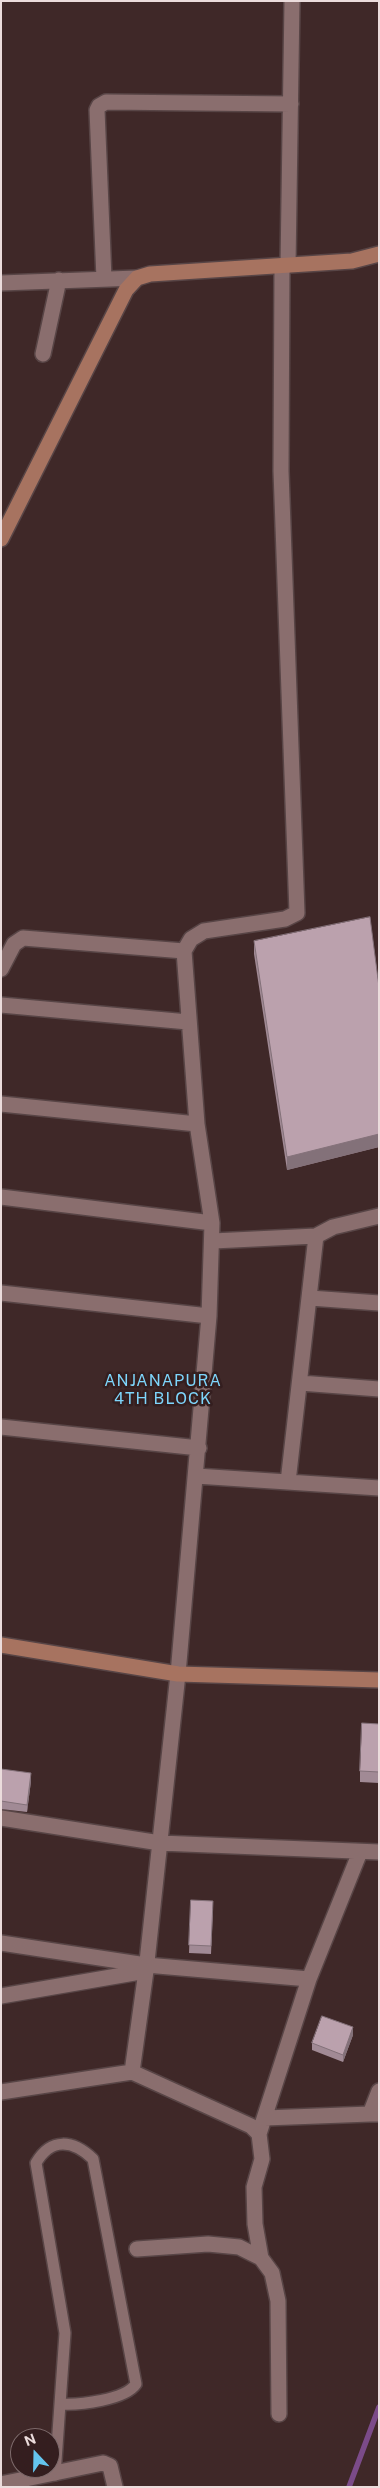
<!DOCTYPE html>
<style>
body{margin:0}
#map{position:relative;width:380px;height:2488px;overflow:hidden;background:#3f2828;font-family:"Public Sans",sans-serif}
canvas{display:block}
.frame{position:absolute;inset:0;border:2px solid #ebdcdc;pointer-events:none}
.north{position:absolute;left:10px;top:2428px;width:50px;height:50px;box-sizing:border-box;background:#341e1f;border:1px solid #7d6a6b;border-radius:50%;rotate:339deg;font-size:14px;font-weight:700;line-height:20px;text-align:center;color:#ebdcdc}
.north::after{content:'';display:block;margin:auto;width:18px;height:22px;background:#64c5ee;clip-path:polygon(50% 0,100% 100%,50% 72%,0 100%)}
</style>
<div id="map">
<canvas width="380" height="2488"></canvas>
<div class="frame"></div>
<div class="north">N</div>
</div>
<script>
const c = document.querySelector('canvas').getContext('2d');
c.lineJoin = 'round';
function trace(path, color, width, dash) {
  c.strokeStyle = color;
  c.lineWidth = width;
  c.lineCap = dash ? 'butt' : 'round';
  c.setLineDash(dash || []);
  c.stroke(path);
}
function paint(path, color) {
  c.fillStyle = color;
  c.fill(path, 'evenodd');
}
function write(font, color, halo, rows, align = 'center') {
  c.font = font + ' "Public Sans",sans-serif';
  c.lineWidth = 5;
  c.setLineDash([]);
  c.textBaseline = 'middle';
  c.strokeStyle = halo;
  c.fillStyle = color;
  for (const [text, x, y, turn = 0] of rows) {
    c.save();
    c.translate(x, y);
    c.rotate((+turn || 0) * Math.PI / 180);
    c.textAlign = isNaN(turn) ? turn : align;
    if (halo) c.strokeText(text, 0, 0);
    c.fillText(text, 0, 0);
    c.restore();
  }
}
trace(new Path2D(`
 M 349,2487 L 379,2407`), '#7b4b89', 5.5);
const lane = new Path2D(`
 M 55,2475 L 65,2333 L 36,2163 C 51,2137 73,2140 93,2159 L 136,2384 C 125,2400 80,2405 61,2404`);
const street = new Path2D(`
 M 288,265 L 292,1
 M 104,279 L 97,110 L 99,106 L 106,102 L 291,104
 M 1,283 L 137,278
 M 43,354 L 59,280
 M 1,969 L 14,944 L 23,938 L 184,951
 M 1,1005 L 188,1022
 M 1,1104 L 197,1124
 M 1,1197 L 212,1223
 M 213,1241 L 316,1236 L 333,1227 L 379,1216
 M 1,1293 L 209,1316
 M 310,1298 L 379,1303
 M 300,1383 L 379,1389
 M 1,1427 L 199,1448
 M 196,1476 L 379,1488
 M 288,1482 L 316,1236
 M 1,1818 L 160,1843 L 379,1852
 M 1,1943 L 146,1965 L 309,1979
 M 1,1996 L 146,1971
 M 132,2072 L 146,1971 L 178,1674 L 209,1316 L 212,1223 L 197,1124 L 184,951 L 191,939 L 204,931 L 285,919 L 297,913 L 281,471 L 282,266
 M 1,2092 L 132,2072 L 251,2126 L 259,2134
 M 379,2114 L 370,2114 L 379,2091
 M 265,2118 L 370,2114
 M 137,2249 L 208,2244 L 239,2247 L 261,2258
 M 279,2414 L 278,2301 L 272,2273 L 261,2258 L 255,2224 L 254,2187 L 262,2159 L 259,2134 L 309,1979 L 360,1852
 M 1,2484 L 103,2463 L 110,2466 L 115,2487`);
const secondary = new Path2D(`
 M 1,539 L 126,290 L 137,278 L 150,274 L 352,261 L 379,254
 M 1,1645 L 178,1674 L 379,1680`);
trace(lane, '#584546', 14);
trace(street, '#584546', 18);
trace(secondary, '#584546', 18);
trace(lane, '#8a6e6e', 11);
trace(street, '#8a6e6e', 15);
trace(secondary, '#a77360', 15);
paint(new Path2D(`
 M 254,941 L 379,987 L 379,1147 L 287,1170 L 254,954 Z
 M 379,1724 L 379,1783 L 360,1782 L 360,1771 Z
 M 1,1769 L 31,1781 L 27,1812 L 1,1809 Z
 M 191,1900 L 213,1909 L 211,1954 L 189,1953 Z
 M 353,2035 L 343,2062 L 312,2050 L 312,2043 Z`), '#a18a95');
paint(new Path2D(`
 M 379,1134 L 379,1147 L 287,1170 L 287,1157 Z
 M 31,1773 L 31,1781 L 27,1812 L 27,1805 Z
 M 353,2027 L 353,2035 L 343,2062 L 343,2055 Z`), '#837179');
const building = new Path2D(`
 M 370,917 L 379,987 L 379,1134 L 287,1157 L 254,941 Z
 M 362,1723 L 379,1724 L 379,1772 L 360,1771 Z
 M 1,1769 L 31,1773 L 27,1805 L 1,1801 Z
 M 191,1900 L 213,1901 L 211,1946 L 189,1945 Z
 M 322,2016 L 353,2027 L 343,2055 L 312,2043 Z`);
paint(building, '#bba1ad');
trace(building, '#837179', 1);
c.letterSpacing = '1px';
write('16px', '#7ed6fc', '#341e1f', [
 ["ANJANAPURA",163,1381],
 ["4TH BLOCK",163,1399]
]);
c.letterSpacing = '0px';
</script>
